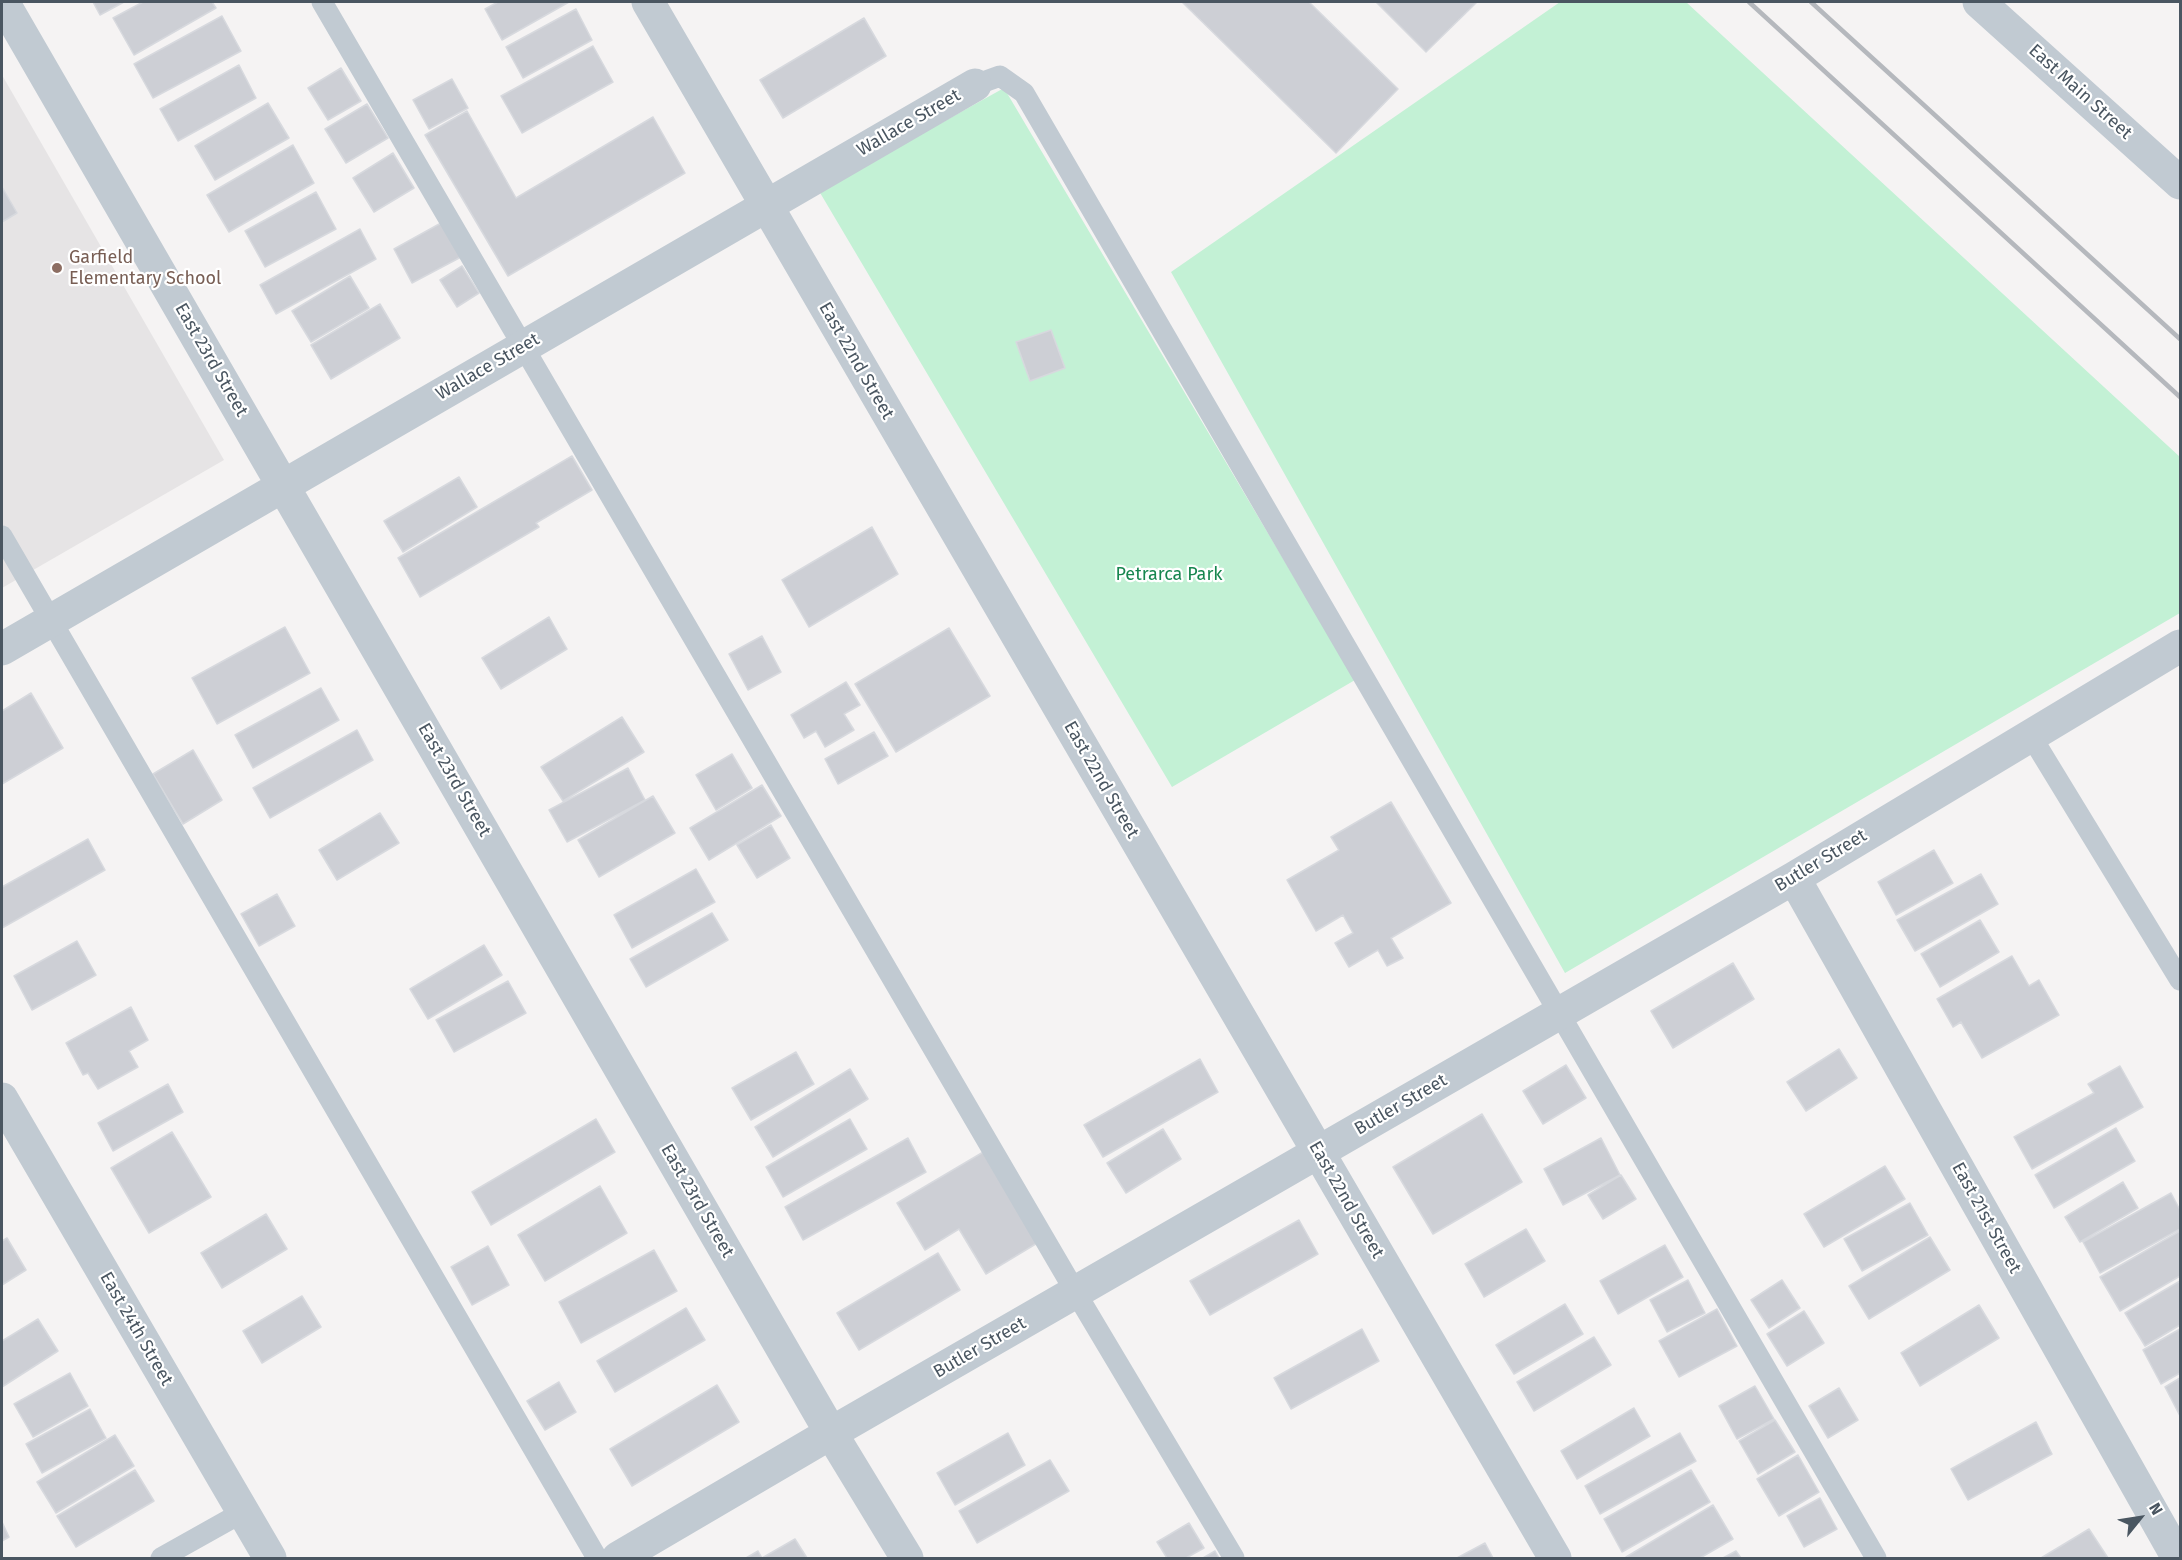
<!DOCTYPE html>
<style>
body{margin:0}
#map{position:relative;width:2182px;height:1560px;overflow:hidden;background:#f5f3f3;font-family:"Fira Sans",sans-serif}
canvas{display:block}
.frame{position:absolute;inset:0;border:3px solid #4a5661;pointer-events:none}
.north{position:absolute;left:2110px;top:1488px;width:60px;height:60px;-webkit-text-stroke:4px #fff;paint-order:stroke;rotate:60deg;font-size:16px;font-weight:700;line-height:24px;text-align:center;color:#4a5661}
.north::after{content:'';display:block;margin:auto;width:21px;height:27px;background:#4a5661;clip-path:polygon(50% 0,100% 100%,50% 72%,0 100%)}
</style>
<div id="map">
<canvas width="2182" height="1560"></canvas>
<div class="frame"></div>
<div class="north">N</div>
</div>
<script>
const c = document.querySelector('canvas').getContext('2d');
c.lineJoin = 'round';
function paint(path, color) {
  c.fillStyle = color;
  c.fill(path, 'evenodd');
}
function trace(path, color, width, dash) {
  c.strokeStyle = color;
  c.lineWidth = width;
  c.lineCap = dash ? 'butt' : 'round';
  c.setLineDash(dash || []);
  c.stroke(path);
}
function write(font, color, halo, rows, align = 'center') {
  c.font = font + ' "Fira Sans",sans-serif';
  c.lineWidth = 4.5;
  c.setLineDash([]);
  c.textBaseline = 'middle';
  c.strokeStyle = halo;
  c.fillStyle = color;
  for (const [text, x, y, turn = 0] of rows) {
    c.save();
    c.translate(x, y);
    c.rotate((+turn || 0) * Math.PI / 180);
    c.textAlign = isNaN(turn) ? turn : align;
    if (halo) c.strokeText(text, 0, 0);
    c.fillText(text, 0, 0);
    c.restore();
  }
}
paint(new Path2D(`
 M 2,75 L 224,460 L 2,588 Z`), '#e6e4e5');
paint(new Path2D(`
 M 1560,2 L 1686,2 L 2180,457 L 2180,613 L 1565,973 L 1171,272 Z
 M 1004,88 L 1355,680 L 1172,787 L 819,191 Z`), '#c3f1d5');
const building = new Path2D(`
 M 93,2 L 124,2 L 100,15 Z
 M 143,2 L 212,2 L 216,8 L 134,55 L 113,18 Z
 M 498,2 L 569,2 L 502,40 L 485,9 Z
 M 1182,2 L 1309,2 L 1398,89 L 1336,153 Z
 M 1376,2 L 1477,2 L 1426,52 Z
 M 576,9 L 592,40 L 523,78 L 506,47 Z
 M 222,16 L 241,51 L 153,98 L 134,64 Z
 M 864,18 L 886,56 L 783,118 L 760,80 Z
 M 593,46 L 613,82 L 522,133 L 501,96 Z
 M 239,65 L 256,98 L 178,141 L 160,109 Z
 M 341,68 L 361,101 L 328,120 L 308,88 Z
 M 452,79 L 468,108 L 429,129 L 413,100 Z
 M 268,103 L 289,138 L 215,180 L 195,146 Z
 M 367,104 L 388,138 L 346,163 L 325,129 Z
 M 467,111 L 516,198 L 653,117 L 685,173 L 508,276 L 425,135 Z
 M 293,145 L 314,183 L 229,232 L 207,195 Z
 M 393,153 L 414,188 L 374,212 L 353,178 Z
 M 2,187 L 17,213 L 2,222 Z
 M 316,192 L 336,229 L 265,267 L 245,231 Z
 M 441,223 L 461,257 L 412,283 L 394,249 Z
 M 360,229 L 376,259 L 276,314 L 260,285 Z
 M 462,266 L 479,293 L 457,307 L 440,280 Z
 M 350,276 L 369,308 L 311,342 L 292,311 Z
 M 380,304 L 400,338 L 331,379 L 311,345 Z
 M 1051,330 L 1065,368 L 1030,381 L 1016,342 Z
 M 572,456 L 592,490 L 536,523 L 539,527 L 420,597 L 398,558 Z
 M 459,477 L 477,507 L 403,552 L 384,521 Z
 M 872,527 L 898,574 L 809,627 L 782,580 Z
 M 549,617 L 567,649 L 501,689 L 482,658 Z
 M 285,627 L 310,673 L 217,724 L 192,678 Z
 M 949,628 L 990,696 L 896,752 L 855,684 Z
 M 762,636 L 781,672 L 748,690 L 729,654 Z
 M 846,682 L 860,705 L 844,714 L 854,730 L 825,747 L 816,731 L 804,738 L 791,715 Z
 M 321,688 L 339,720 L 253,768 L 235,735 Z
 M 31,693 L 63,748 L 2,784 L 2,711 Z
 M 622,717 L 644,752 L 563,801 L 541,767 Z
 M 357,730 L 373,760 L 270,818 L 253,788 Z
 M 874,732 L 888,756 L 838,784 L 825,759 Z
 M 193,750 L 222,800 L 183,824 L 153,774 Z
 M 732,754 L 752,788 L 716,810 L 696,775 Z
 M 628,768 L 645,800 L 567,842 L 549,810 Z
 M 762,785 L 781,816 L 709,860 L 690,828 Z
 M 653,796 L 675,833 L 599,877 L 578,840 Z
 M 1391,802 L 1451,903 L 1391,938 L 1403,958 L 1387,966 L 1378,950 L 1349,967 L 1335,943 L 1353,933 L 1343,915 L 1316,931 L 1287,880 L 1339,850 L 1331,837 Z
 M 380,813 L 399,843 L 337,880 L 319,850 Z
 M 771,825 L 790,858 L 757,878 L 737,845 Z
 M 88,839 L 105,870 L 2,928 L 2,887 Z
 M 1934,850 L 1953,883 L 1896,915 L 1878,882 Z
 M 696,869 L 715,902 L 632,948 L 614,915 Z
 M 1981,874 L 1998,904 L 1915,951 L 1897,920 Z
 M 277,894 L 295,926 L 259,946 L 241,914 Z
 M 712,913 L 728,940 L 646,987 L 630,959 Z
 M 1980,920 L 1999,952 L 1940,987 L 1921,954 Z
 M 77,941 L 96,975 L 32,1010 L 14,976 Z
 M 484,945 L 502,975 L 428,1019 L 410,989 Z
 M 2012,956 L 2029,986 L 2039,980 L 2059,1015 L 1982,1058 L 1961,1022 L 1953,1027 L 1937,999 Z
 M 1733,963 L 1754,999 L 1673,1048 L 1651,1011 Z
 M 508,981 L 526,1013 L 454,1052 L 436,1020 Z
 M 131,1007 L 148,1040 L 129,1051 L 138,1067 L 98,1089 L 88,1073 L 83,1075 L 66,1043 Z
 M 1839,1049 L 1857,1078 L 1806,1111 L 1787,1082 Z
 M 796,1052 L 814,1084 L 751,1120 L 732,1088 Z
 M 1200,1059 L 1218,1092 L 1103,1157 L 1084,1125 Z
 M 1566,1065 L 1586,1098 L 1543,1124 L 1523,1091 Z
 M 2120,1066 L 2143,1107 L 2032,1169 L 2014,1137 L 2094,1093 L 2088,1084 Z
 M 850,1069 L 868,1099 L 773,1157 L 755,1127 Z
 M 168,1084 L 183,1112 L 113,1151 L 98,1123 Z
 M 1482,1114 L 1522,1182 L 1433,1234 L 1393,1167 Z
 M 596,1119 L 615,1152 L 491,1225 L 472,1192 Z
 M 850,1119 L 867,1149 L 783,1197 L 766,1167 Z
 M 2116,1128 L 2135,1161 L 2054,1208 L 2035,1175 Z
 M 1163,1129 L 1181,1159 L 1126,1193 L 1107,1163 Z
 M 172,1132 L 211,1197 L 149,1233 L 111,1168 Z
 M 908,1138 L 926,1172 L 803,1240 L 785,1207 Z
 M 1601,1138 L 1620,1175 L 1563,1205 L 1544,1169 Z
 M 985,1151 L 1039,1242 L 986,1274 L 959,1229 L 925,1250 L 897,1203 Z
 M 1885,1166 L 1905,1199 L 1824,1247 L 1804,1214 Z
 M 1621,1175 L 1636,1199 L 1603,1219 L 1588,1195 Z
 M 2123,1182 L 2138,1208 L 2080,1242 L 2065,1217 Z
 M 600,1186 L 627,1233 L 545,1281 L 518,1235 Z
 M 2171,1193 L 2180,1210 L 2180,1229 L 2100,1273 L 2083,1242 Z
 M 1910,1203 L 1928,1235 L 1862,1271 L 1844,1239 Z
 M 266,1214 L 287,1249 L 222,1288 L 201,1253 Z
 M 1299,1220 L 1318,1254 L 1210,1315 L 1190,1281 Z
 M 1526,1229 L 1545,1261 L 1484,1297 L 1465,1264 Z
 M 2180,1231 L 2180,1276 L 2120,1311 L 2100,1277 Z
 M 1930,1237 L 1950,1270 L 1869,1319 L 1849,1286 Z
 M 7,1238 L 26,1270 L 2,1285 L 2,1241 Z
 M 1665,1245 L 1683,1277 L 1618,1314 L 1600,1281 Z
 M 488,1246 L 509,1285 L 472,1305 L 451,1267 Z
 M 654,1250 L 677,1291 L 581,1343 L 559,1302 Z
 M 938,1253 L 960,1290 L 859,1350 L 837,1313 Z
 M 1688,1280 L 1705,1313 L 1667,1332 L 1650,1300 Z
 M 1782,1280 L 1800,1308 L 1769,1328 L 1751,1300 Z
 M 2180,1281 L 2180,1325 L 2145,1346 L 2125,1313 Z
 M 302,1296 L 321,1327 L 262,1363 L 243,1331 Z
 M 1565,1304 L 1583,1334 L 1514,1374 L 1496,1345 Z
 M 1979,1305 L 1999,1338 L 1920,1386 L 1901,1353 Z
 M 686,1308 L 705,1340 L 615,1392 L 597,1361 Z
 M 1717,1309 L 1737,1346 L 1679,1377 L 1659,1341 Z
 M 1804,1311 L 1824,1343 L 1787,1366 L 1767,1334 Z
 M 38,1319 L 58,1351 L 2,1387 L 2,1341 Z
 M 1362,1329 L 1379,1361 L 1291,1409 L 1274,1378 Z
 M 2180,1329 L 2180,1373 L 2161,1384 L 2143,1350 Z
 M 1594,1337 L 1611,1365 L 1534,1411 L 1517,1382 Z
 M 70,1373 L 88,1406 L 33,1437 L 14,1404 Z
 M 2180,1378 L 2180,1416 L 2165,1387 Z
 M 559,1382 L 576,1412 L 545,1430 L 527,1401 Z
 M 717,1385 L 739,1422 L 632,1486 L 610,1449 Z
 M 1755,1386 L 1774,1419 L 1737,1439 L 1719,1406 Z
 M 1839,1388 L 1858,1420 L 1828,1438 L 1809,1406 Z
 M 1634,1408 L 1650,1436 L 1577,1479 L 1561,1451 Z
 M 90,1409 L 106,1438 L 42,1473 L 26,1444 Z
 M 1775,1420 L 1795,1452 L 1758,1474 L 1739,1441 Z
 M 2036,1422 L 2052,1454 L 1968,1500 L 1951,1469 Z
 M 1008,1433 L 1025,1465 L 955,1505 L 937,1473 Z
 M 1680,1433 L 1696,1461 L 1600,1514 L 1585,1486 Z
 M 115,1435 L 134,1466 L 56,1513 L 37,1482 Z
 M 1798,1455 L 1819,1492 L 1779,1516 L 1757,1479 Z
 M 1050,1460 L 1069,1491 L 977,1543 L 959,1511 Z
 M 135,1470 L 154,1501 L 76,1547 L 57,1516 Z
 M 1691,1470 L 1710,1502 L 1622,1552 L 1604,1519 Z
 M 1820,1498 L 1837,1529 L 1804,1547 L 1787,1516 Z
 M 1713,1505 L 1733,1539 L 1700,1558 L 1627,1558 L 1626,1557 Z
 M 2,1522 L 9,1537 L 2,1541 Z
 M 1189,1523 L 1204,1548 L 1186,1558 L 1167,1558 L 1157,1542 Z
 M 2089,1529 L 2108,1558 L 2041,1558 Z
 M 795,1539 L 807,1558 L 746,1558 L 758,1551 L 762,1558 Z
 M 1485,1543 L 1493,1558 L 1457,1558 Z
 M 1215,1551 L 1219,1558 L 1203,1558 Z
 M 1736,1551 L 1741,1558 L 1723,1558 Z`);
paint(building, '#cdcfd5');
trace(building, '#d7d9de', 1.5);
trace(new Path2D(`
 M 322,2 L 1076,1293 L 1234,1558
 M 975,85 L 1000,76 L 1024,93 L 1876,1558
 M 2,536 L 597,1558
 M 2031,736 L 2180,980
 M 161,1558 L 243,1512`), '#c1cad2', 21);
trace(new Path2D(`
 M 3,2 L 831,1433 L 907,1558
 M 648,2 L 1555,1558
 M 1979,2 L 2180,183
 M 2,649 L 975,85
 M 1794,878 L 2178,1558
 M 2,1099 L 270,1558
 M 618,1558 L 831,1433 L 1794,878 L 2180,646`), '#c1cad2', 33);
trace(new Path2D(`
 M 1749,2 L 2180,397
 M 1811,2 L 2180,339`), '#b5b8bd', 4.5);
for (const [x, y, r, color] of [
 [57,268,6,"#8d6e63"]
]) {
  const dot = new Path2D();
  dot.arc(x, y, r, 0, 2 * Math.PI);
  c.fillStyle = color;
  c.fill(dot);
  trace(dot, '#fff', 2);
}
write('18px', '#4a5661', '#fff', [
 ["East Main Street",2080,92,42],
 ["Wallace Street",909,123,-30],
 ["East 23rd Street",211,360,60],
 ["East 22nd Street",856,361,60],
 ["Wallace Street",488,367,-30],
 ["East 23rd Street",454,780,60],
 ["East 22nd Street",1101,780,60],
 ["Butler Street",1821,861,-31],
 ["Butler Street",1401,1105,-30],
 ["East 22nd Street",1346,1200,60],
 ["East 23rd Street",697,1201,60],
 ["East 21st Street",1986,1218,61],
 ["East 24th Street",136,1329,60],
 ["Butler Street",980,1348,-30]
]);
write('18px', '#785e54', '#fff', [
 ["Garfield",69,258],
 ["Elementary School",69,279]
], 'left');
write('18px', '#17864f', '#fff', [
 ["Petrarca Park",1169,575]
]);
</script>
